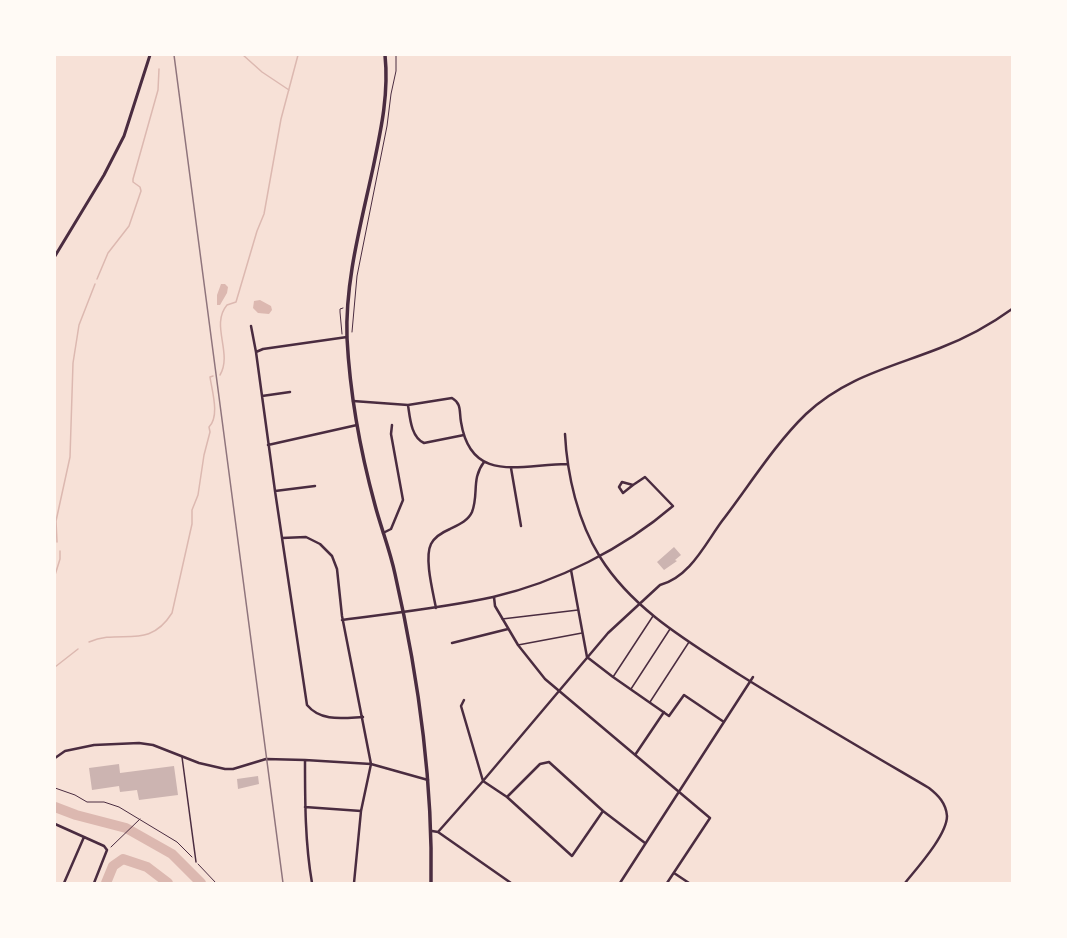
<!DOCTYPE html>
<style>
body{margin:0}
#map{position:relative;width:1067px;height:938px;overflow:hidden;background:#f7e1d7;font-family:"Open Sans",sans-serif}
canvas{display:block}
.frame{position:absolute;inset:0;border:56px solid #fffaf5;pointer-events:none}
</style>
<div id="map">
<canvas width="1067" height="938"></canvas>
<div class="frame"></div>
</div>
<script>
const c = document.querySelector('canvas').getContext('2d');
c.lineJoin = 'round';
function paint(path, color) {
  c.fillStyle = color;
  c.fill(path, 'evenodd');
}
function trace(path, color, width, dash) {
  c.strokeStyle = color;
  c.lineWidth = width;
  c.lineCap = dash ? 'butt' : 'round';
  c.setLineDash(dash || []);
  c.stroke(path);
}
paint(new Path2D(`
 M 221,284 L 225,284 L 228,287 L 227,293 L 220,305 L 217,305 L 217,295 Z
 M 260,300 L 271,306 L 272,310 L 269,314 L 258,313 L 253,308 L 254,301 Z`), '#dcb8b0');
trace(new Path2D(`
 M 243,55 L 262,72 L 289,90
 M 97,279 L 108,253 L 129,226 L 141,191 L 140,187 L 133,182 L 133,179 L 158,90 L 159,69
 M 220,375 C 233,353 210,325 227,305 L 236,302 L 257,231 L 264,214 L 281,119 L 298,55
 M 57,542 L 56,521 L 70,457 L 73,363 L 79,325 L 95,284
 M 55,575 L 60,559 L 60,551
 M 89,642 C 121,628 148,651 172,613 L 192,524 L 192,510 L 198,495 L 204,455 L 210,432 L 209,427 C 220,416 212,391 210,377 L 213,376
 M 55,667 L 78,649`), '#dcb8b0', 1.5);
trace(new Path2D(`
 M 55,807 L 76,815 L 126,828 L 172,854 L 201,883
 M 106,883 L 113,866 L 123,859 L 147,867 L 168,883`), '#dcb8b0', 10);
paint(new Path2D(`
 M 674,547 L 681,555 L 675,560 L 677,561 L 664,570 L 657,562 Z
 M 119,764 L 120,773 L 174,766 L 178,795 L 139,800 L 137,790 L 120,792 L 119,786 L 92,790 L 89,768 Z
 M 258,776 L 259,784 L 238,789 L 237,779 Z`), '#ccb4b1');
trace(new Path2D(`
 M 352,332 L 357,276 L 387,126 L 391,94 L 396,71 L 396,55
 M 342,334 L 340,312 L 340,309 L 343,308
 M 55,788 L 75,795 L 87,802 L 104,802 L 119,807 L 177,842 L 192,857
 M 111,847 L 140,819
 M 198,864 L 216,883`), '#4a2c40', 1);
trace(new Path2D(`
 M 502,619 L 578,610
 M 518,645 L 582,633
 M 613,677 L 653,616
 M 631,689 L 670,629
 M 650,702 L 689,642
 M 182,757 L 196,862`), '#4a2c40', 1.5);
trace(new Path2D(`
 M 251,326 L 256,352 L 275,491 L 307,705 C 321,722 343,718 363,717
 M 256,352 L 263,349 L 347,337
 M 262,396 L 290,392
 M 353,401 L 408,405 L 452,398 C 462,404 459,411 461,422 C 471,485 522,464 567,464
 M 408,405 C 410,418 411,437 424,443 L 464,435
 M 565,434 C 567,475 578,522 600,557 C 633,610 689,642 740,675 C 802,714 866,751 929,788 C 938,795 946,803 947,816 C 947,835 917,868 905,883
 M 268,445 L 357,425
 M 511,468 L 521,526
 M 275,491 L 315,486
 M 383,533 L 391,529 L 403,500 L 391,434 L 392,425
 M 282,538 L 306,537 L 320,544 L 332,556 L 337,569 L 342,616 L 371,764 L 361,811 L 354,883
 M 571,570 L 587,657 L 613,677 L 669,716 L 684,695 L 724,722
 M 494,597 L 495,606 L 518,645 L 545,679 L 710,818 L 667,883
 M 436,608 C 433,592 424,558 431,544 C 435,536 443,532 450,529 C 458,525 468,521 472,512 C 479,494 471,479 484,462
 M 342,620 C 393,613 443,608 493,597 C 557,582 623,549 673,506 L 645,477 L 633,485 L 622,482 L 619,487 L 623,493 L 633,485
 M 452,643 L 508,629
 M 464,700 L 461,706 L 483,781 L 507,797 L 572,856 L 603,811
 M 635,755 L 664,712
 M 55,758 L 65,751 L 94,745 L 139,743 L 153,745 L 199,763 L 225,769 L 233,769 L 266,759 L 305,760 L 371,764 L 428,780
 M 305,760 C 305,801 305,843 312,883
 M 507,797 L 540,764 L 549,762 L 603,811 L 645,843
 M 305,807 L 361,811
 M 55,824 L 84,837
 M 432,831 L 438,832 L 511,883
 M 438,832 L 483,781 L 608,633 L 660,585 C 690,577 705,544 722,521 C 749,486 774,445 806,414 C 845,377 892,367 940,348 C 966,338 990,325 1012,309
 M 674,873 L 689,883
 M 64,883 L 84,837 L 104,846 L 107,850 L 94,883
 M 620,883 L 753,677`), '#4a2c40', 2.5);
trace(new Path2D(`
 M 55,256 L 104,175 L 124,136 L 150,55`), '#4a2c40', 3);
trace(new Path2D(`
 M 385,55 C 389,94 381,130 373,168 C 361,224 345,281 347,338 C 350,395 360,450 375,505 C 381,528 390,550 395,574 C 418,675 433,779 431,883`), '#4a2c40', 3.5);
trace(new Path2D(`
 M 174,55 L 283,883`), '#8f747c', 1.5);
</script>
